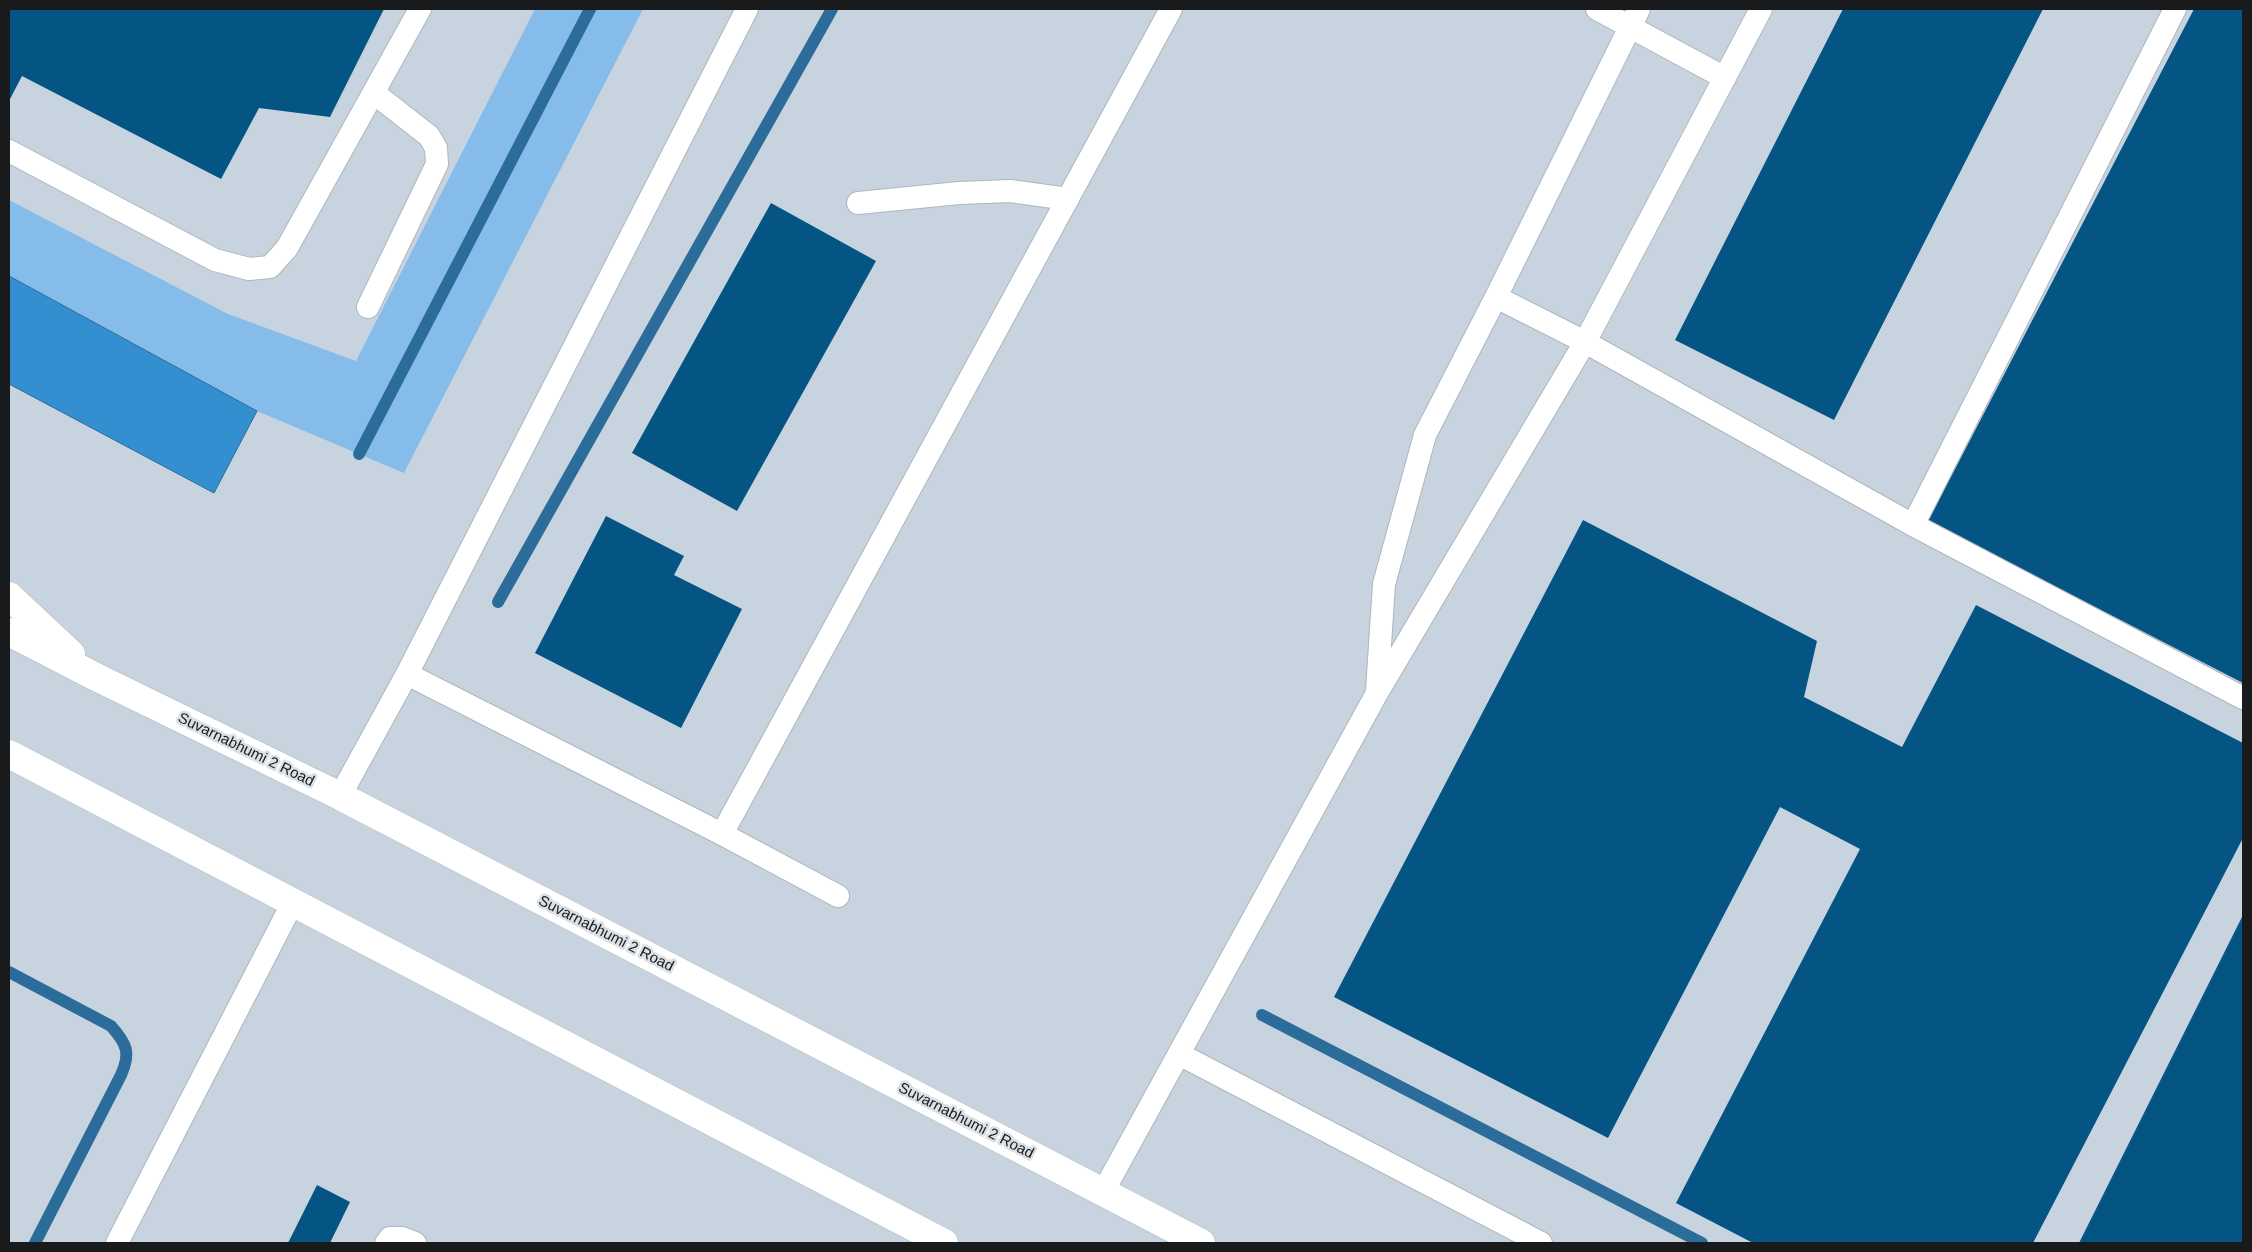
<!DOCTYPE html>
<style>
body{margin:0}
#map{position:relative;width:2252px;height:1252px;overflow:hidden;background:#d9e0e6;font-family:Arial,sans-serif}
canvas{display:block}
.frame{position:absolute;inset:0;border:10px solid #181a1c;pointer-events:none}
</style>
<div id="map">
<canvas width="2252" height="1252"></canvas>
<div class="frame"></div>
</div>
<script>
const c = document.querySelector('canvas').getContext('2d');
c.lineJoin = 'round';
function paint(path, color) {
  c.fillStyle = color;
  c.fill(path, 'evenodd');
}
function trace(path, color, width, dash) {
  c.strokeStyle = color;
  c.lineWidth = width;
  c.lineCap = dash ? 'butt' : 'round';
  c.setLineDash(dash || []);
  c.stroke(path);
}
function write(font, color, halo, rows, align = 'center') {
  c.font = font + ' Arial,sans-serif';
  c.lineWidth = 5;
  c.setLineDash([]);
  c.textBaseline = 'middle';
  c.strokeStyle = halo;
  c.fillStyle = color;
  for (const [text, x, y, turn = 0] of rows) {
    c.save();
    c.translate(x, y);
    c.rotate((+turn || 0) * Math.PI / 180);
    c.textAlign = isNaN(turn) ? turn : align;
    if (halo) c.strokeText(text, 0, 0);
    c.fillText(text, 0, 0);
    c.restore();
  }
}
paint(new Path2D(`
 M 9,9 L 2243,9 L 2243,1243 L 9,1243 Z`), '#c7d4df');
paint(new Path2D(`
 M 535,9 L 643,9 L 404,473 L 257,411 L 9,276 L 9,200 L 228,314 L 356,361 Z`), '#86bce9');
const water = new Path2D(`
 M 9,276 L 257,411 L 214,493 L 9,384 Z`);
paint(water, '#348fd0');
trace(water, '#2c6c9a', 1);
trace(new Path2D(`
 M 359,454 L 590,9
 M 498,602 L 832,9
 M 9,972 L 111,1026 C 127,1044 131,1053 121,1075 L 35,1243
 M 1262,1015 L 1702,1243`), '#2c6c9a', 12);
paint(new Path2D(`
 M 9,9 L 384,9 L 330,117 L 259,108 L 221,179 L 22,76 L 9,101 Z
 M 1843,9 L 2043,9 L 1834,420 L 1675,340 Z
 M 2194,9 L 2243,9 L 2243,683 L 1928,521 Z
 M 771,203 L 876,261 L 737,511 L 632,453 Z
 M 606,516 L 684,556 L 674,575 L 742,609 L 681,728 L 535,653 Z
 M 1583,520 L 1817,641 L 1804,697 L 1902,747 L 1976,605 L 2243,743 L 2243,838 L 2033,1243 L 1753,1243 L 1676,1203 L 1860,849 L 1780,807 L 1608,1138 L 1334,997 Z
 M 2243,915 L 2243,1243 L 2079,1243 Z
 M 317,1185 L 350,1202 L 330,1243 L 288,1243 Z`), '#045484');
const service = new Path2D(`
 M 1597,9 L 1725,78
 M 9,151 L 215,260 L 249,269 L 270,267 L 287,248 L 420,9
 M 858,203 L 959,193 L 1010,191 L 1068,199
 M 1496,297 L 1585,342 L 1913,525 L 2243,698
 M 368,307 L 437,164 L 436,148 L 429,136 L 374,93
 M 1913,525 L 2175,9
 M 407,674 L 722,834 L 838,896
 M 1377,690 L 1384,584 L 1425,435 L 1496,297 L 1639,9
 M 340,796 L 407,674 L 747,9
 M 722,834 L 1171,9
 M 1179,1054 L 1541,1243
 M 1103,1192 L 1377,693 L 1585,342 L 1761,9
 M 117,1243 L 292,904
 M 386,1243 L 390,1238 L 402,1238 L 415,1243`);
const minor = new Path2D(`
 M 9,596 L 71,654
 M 9,632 L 96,677 L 340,796 L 1201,1243
 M 9,754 L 944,1243`);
trace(service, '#afb6bb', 24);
trace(minor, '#afb6bb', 29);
trace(service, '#fff', 22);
trace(minor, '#fff', 28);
write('15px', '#181a1c', '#d9e0e6', [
 ["Suvarnabhumi 2 Road",246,750,26],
 ["Suvarnabhumi 2 Road",606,934,27],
 ["Suvarnabhumi 2 Road",966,1121,27]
]);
</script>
